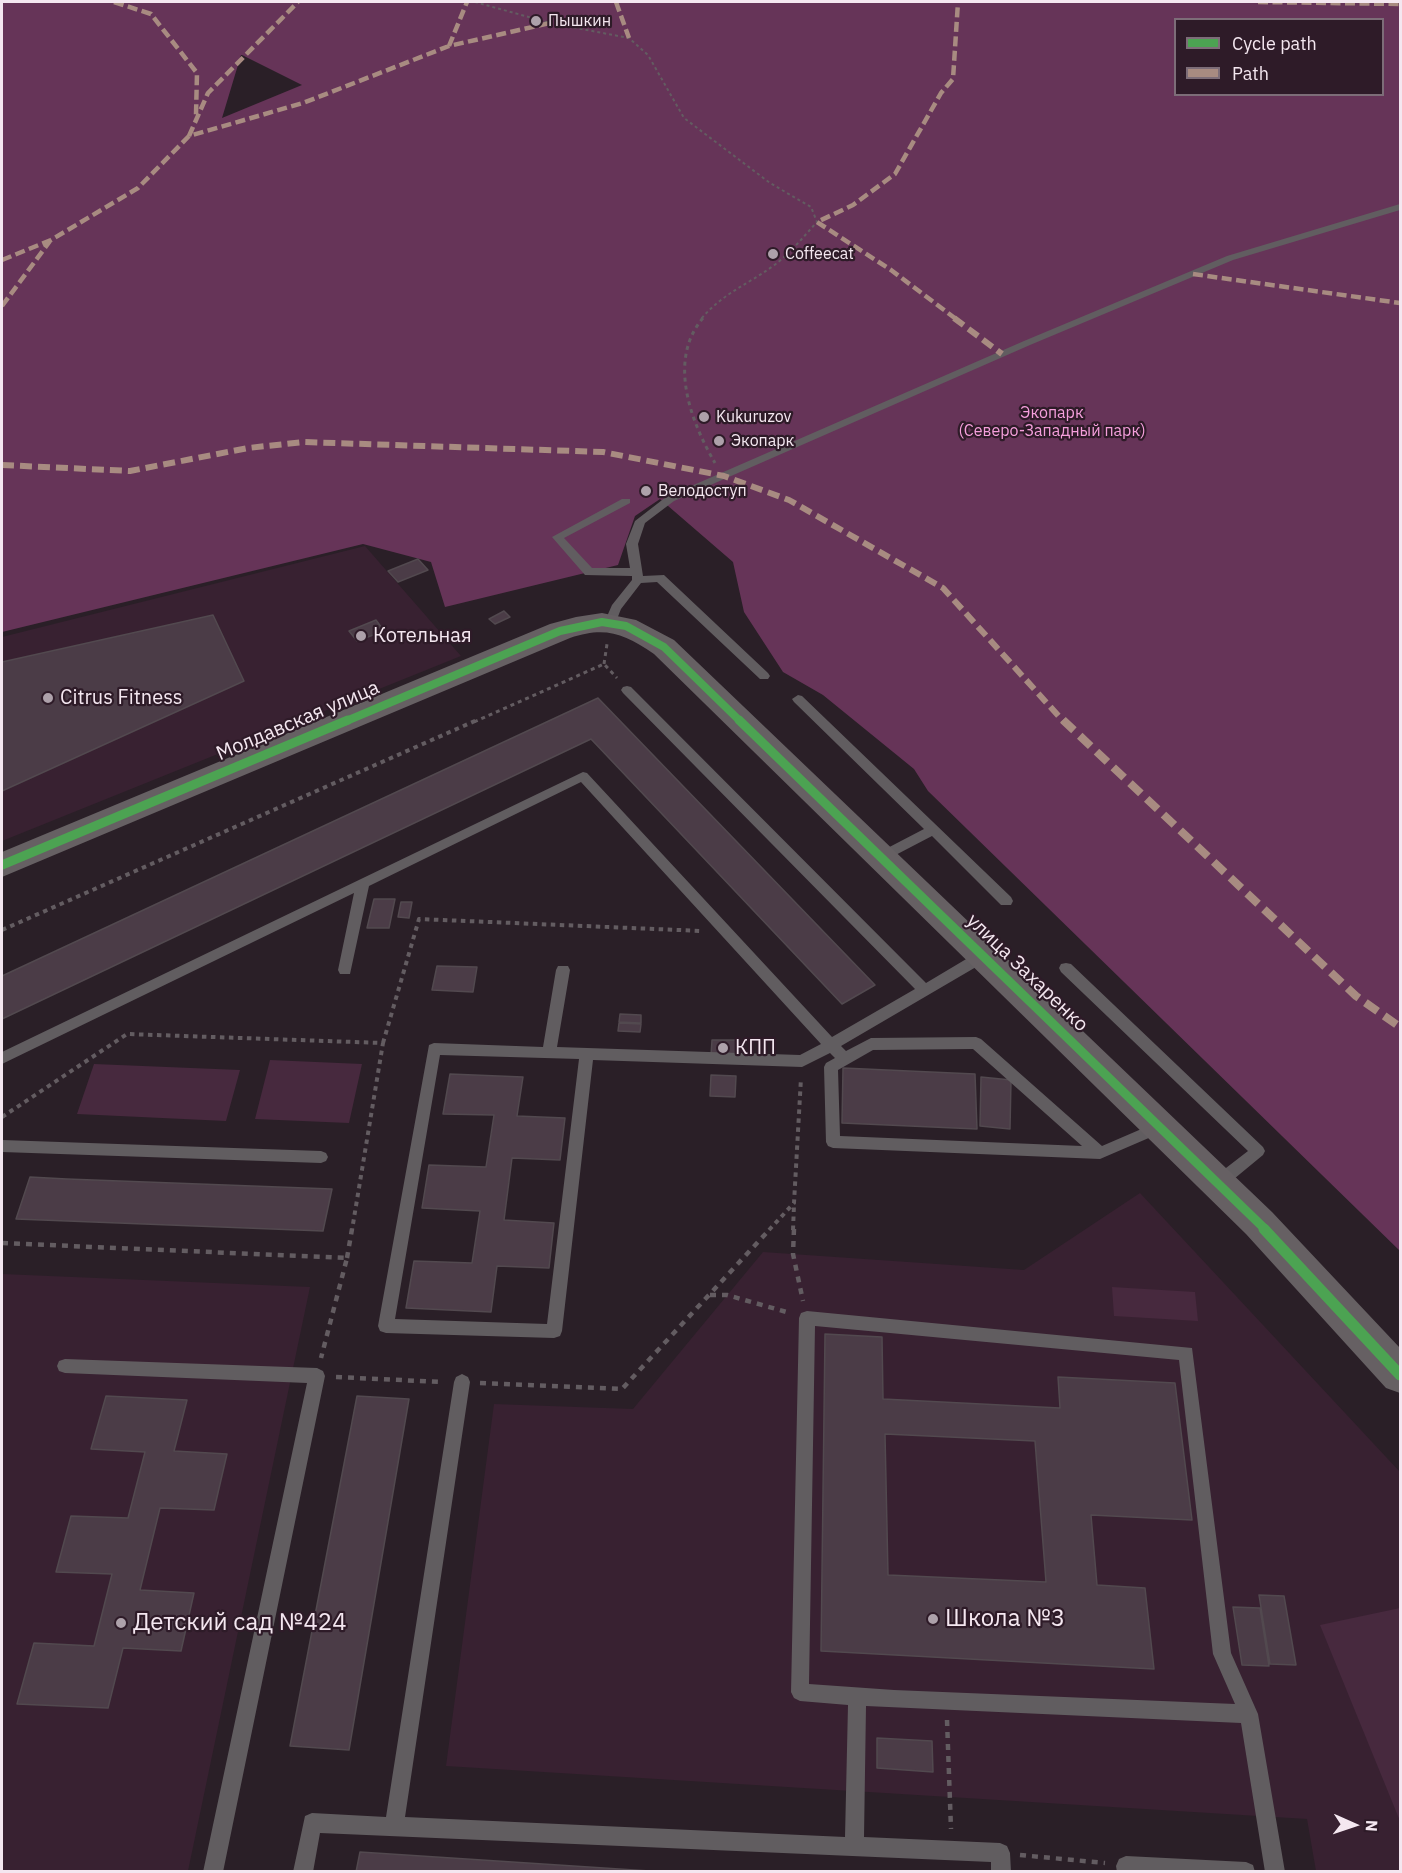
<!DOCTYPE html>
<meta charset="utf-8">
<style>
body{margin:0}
#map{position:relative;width:1402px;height:1873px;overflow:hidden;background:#2a1f27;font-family:"IBM Plex Sans",sans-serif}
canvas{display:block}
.frame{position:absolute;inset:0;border:3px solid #f4e7f0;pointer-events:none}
.legend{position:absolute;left:1174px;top:18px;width:210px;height:78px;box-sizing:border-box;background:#2e1b28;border:2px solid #7d6d78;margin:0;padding:8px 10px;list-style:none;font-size:18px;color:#f4e7f0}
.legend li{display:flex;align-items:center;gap:12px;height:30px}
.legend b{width:30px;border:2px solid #7d6d78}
.north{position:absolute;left:1324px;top:1795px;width:60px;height:60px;-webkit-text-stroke:4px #2e1b28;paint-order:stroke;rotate:93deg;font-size:16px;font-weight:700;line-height:24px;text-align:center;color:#f4e7f0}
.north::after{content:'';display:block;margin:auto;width:21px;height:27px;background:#f4e7f0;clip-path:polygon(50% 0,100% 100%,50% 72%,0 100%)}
</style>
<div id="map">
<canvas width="1402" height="1873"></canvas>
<div class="frame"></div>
<ul class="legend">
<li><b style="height:8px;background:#4ca352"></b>Cycle path</li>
<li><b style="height:8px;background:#a88b81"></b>Path</li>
</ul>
<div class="north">N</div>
</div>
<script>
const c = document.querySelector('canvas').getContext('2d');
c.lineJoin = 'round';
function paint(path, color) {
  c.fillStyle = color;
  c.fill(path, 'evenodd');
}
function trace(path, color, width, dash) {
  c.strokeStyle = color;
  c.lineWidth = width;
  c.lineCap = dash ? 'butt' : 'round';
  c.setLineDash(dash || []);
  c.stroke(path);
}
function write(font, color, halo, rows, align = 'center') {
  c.font = font + ' "IBM Plex Sans",sans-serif';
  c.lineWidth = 4.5;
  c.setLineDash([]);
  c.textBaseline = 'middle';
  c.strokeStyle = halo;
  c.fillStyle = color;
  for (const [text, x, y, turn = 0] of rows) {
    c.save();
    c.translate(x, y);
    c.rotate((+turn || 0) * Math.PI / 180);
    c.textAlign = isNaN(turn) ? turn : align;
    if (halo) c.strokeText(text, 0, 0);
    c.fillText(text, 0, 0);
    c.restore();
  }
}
paint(new Path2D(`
 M 365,546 L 461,656 L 2,841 L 2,637 Z
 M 1140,1193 L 1400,1472 L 1400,1871 L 1316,1871 L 1307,1819 L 446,1766 L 494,1404 L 633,1409 L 763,1252 L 1024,1270 Z
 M 2,1274 L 310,1287 L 188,1871 L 2,1872 Z`), '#382131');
paint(new Path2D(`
 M 270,1060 L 362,1064 L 349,1123 L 255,1119 Z
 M 94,1064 L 240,1070 L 226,1121 L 77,1114 Z
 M 1112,1287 L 1195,1292 L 1198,1321 L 1114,1316 Z
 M 1400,1608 L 1400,1821 L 1320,1625 Z`), '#47293e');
paint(new Path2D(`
 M 2,2 L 1400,2 L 1400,1251 L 928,791 L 914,769 L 823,695 L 783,672 L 744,612 L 733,562 L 660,499 L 635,516 L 618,565 L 445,607 L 431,562 L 363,544 L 2,632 ZM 1176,20 L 1382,20 L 1382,94 L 1176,94 ZM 241,55 L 242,55 L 302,85 L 222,118 Z`), '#663458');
const building = new Path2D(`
 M 418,559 L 428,570 L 398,582 L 388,571 Z
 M 504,611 L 510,617 L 495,624 L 489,619 Z
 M 213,615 L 244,681 L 2,791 L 2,662 Z
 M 376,620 L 384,631 L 357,641 L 349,631 Z
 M 598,698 L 875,985 L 842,1004 L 591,739 L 2,1019 L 2,976 Z
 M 374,899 L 395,899 L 389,928 L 367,928 Z
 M 401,902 L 412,902 L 409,918 L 398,917 Z
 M 437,966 L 477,967 L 473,992 L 432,990 Z
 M 620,1014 L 641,1015 L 641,1023 L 619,1022 Z
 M 619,1023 L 641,1024 L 640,1032 L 618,1031 Z
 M 712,1040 L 736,1040 L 735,1057 L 711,1056 Z
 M 843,1068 L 975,1074 L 977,1129 L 842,1123 Z
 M 450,1074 L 523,1077 L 517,1116 L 565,1118 L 560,1160 L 512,1158 L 504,1220 L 554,1223 L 549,1268 L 497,1266 L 491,1312 L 406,1308 L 414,1261 L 472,1263 L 480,1211 L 422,1208 L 429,1165 L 486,1167 L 494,1115 L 443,1114 Z
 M 711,1075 L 736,1076 L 735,1097 L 710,1096 Z
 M 981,1077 L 1011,1080 L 1010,1129 L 980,1126 Z
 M 30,1177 L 67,1179 L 332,1189 L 323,1231 L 16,1219 Z
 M 825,1334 L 882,1337 L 883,1399 L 1060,1408 L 1058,1377 L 1175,1383 L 1192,1520 L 1091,1515 L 1097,1585 L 1145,1588 L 1154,1669 L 821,1651 ZM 885,1434 L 1035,1441 L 1046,1582 L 888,1575 Z
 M 106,1396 L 187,1400 L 174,1451 L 227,1454 L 214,1510 L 160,1508 L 140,1590 L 194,1593 L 181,1651 L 123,1648 L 108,1708 L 17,1704 L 34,1643 L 94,1646 L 112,1574 L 56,1572 L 71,1516 L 128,1518 L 145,1452 L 91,1449 Z
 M 357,1396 L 409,1399 L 349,1750 L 290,1746 Z
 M 1259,1595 L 1284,1596 L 1296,1665 L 1270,1664 Z
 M 1233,1607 L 1260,1608 L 1269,1666 L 1242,1665 Z
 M 877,1738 L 932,1741 L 933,1772 L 877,1768 Z
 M 360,1852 L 665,1872 L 356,1872 Z`);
paint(building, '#4b3c47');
trace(building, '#52494f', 1.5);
trace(new Path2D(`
 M 475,2 L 550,23 L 629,38 L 648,55 L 684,118 L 770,183 L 811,207 L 817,222 C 803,237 790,254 773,266 C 747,285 723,293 701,319`), '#635c61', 2, [3, 3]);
trace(new Path2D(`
 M 703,318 C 667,360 691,422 715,463
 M 604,664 L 607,644
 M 474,722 L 604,664 L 617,678`), '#635c61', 3, [4, 4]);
trace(new Path2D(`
 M 2,930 L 477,720
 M 383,1043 L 419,919 L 702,931
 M 2,1117 L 127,1034 L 383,1043 L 352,1230
 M 769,1230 L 794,1203 L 801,1078
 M 793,1230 L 794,1205`), '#635c61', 4, [4.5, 4.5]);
trace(new Path2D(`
 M 794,1229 L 793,1254 L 803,1301
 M 2,1243 L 347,1258 L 321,1358
 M 347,1258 L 352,1229
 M 710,1295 L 727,1295 L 790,1313
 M 336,1377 L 442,1382
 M 480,1383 L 622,1389 L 770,1229
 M 947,1720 L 951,1829
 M 1020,1855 L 1105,1863`), '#635c61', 4.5, [6, 6]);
paint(new Path2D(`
 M 1400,204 L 1400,210 L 1233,260 L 1030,345 L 674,501 L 645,523 L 638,544 L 643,576 L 664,575 L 768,673 L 770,676 L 768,679 L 760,679 L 657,582 L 641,583 L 621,609 L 615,624 L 607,624 L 605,621 L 612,605 L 632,580 L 632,576 L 585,575 L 552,537 L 622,499 L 630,499 L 630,503 L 564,538 L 592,568 L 630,568 L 626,544 L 635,521 L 666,497 L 1024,341 L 1227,256 Z
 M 627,686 L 631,687 L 926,983 L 978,952 L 988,952 L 990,956 L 988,960 L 841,1046 L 846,1051 L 871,1038 L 976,1037 L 981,1039 L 1102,1146 L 1160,1121 L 1165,1123 L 1167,1127 L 1165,1131 L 1100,1159 L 833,1148 L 828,1146 L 826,1142 L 824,1067 L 826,1063 L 835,1058 L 830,1053 L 802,1067 L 593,1060 L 562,1331 L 560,1336 L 554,1338 L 386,1333 L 380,1331 L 378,1326 L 429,1045 L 434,1043 L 543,1047 L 556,970 L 558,966 L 568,966 L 570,970 L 557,1047 L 800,1055 L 821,1044 L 581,782 L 369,886 L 350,974 L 340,974 L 338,970 L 354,893 L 2,1064 L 2,1052 L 583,772 L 587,773 L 832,1037 L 915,989 L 623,693 L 621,690 L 623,687 ZM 973,1049 L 1082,1146 L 840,1136 L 838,1070 L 873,1050 ZM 440,1055 L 579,1059 L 547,1324 L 395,1319 Z
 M 798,695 L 802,696 L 1011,897 L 1013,901 L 1011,905 L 1001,905 L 932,836 L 886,860 L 876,860 L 875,857 L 876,854 L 924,829 L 794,702 L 792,699 Z
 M 1066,963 L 1071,964 L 1263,1147 L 1265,1151 L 1263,1155 L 1223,1188 L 1218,1189 L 1213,1188 L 1210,1183 L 1213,1178 L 1248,1151 L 1061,972 L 1059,968 L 1061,964 Z
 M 2,1140 L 321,1151 L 326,1153 L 328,1157 L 326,1161 L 321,1163 L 2,1152 Z
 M 807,1311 L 1192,1348 L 1231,1653 L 1258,1714 L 1285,1872 L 1265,1872 L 1241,1723 L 866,1706 L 864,1837 L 1000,1843 L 1007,1846 L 1010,1853 L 1011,1872 L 991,1872 L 991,1862 L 320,1833 L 313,1872 L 293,1872 L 305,1816 L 312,1813 L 386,1817 L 454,1382 L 456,1377 L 462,1374 L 468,1377 L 470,1382 L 405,1817 L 845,1837 L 848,1705 L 800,1701 L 794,1698 L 791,1692 L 799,1318 L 801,1313 ZM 815,1326 L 1179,1360 L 1213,1654 L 1235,1704 L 894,1690 L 809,1684 Z
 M 65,1359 L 317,1368 L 323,1371 L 325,1376 L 223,1872 L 203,1872 L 307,1383 L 65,1373 L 59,1371 L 57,1366 L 59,1361 Z
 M 1126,1856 L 1246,1862 L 1253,1865 L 1255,1872 L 1117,1872 L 1116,1866 L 1119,1859 Z`), '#615d60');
paint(new Path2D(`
 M 602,613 L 636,620 L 674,640 L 1272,1212 L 1400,1348 L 1400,1393 L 1386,1388 L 1246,1234 L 654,654 C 624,634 606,626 570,638 L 2,877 L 2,852 L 550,624 L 576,617 Z`), '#666063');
trace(new Path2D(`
 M 114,2 L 151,14 L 197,73 L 196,115
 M 616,2 L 629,38
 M 1258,2 L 1400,4
 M 449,46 L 467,2
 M 189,136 L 208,93 L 298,2
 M 2,260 L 51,240 L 138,188 L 189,136 L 303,103 L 449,46 L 550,23
 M 1193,274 L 1400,303
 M 2,306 L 50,241
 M 956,319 L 891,270 L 817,222 L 853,205 L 895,174 L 941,93 L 953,79 L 958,2`), '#a88b81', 4.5, [10, 4.5]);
trace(new Path2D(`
 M 954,318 L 1002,354
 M 2,465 L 130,471 L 248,448 L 304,442 L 603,452 L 724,476 L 789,500 L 943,588 L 1064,722`), '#a88b81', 6, [12, 6]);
trace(new Path2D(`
 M 1063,720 L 1356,996 L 1400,1027`), '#a88b81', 8, [15, 8]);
trace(new Path2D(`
 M 344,722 L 560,631 L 602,622 L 626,626 L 664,647 L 741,722`), '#4ca352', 8);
trace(new Path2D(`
 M 739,720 L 1266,1230
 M 2,865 L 348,720`), '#4ca352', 9);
trace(new Path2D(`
 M 1264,1229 L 1400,1375`), '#4ca352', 11);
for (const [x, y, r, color] of [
 [536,21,6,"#ada1aa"],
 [773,254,6,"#ada1aa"],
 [704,417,6,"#ada1aa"],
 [719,441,6,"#ada1aa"],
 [646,491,6,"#ada1aa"],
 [361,636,6,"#ada1aa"],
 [48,698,6,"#ada1aa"],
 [723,1048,6,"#ada1aa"],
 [933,1619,6,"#ada1aa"],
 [121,1623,6,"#ada1aa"]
]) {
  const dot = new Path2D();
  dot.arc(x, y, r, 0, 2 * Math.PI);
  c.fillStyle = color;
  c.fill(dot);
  trace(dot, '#2e1b28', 2);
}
write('16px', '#f4e7f0', '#2e1b28', [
 ["Пышкин",548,21],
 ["Coffeecat",785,254],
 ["Kukuruzov",716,417],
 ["Экопарк",731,441],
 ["Велодоступ",658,491]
], 'left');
write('16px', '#f59fdc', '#2e1b28', [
 ["Экопарк",1052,413],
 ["(Северо-Западный парк)",1052,431]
]);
write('20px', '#f4e7f0', '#2e1b28', [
 ["Котельная",373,636],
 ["Citrus Fitness",60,698],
 ["КПП",735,1048]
], 'left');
write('20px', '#f4e7f0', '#2e1b28', [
 ["Молдавская улица",298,721,-23],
 ["улица Захаренко",1027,973,44]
]);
write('24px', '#f4e7f0', '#2e1b28', [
 ["Школа №3",945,1619],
 ["Детский сад №424",133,1623]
], 'left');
</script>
